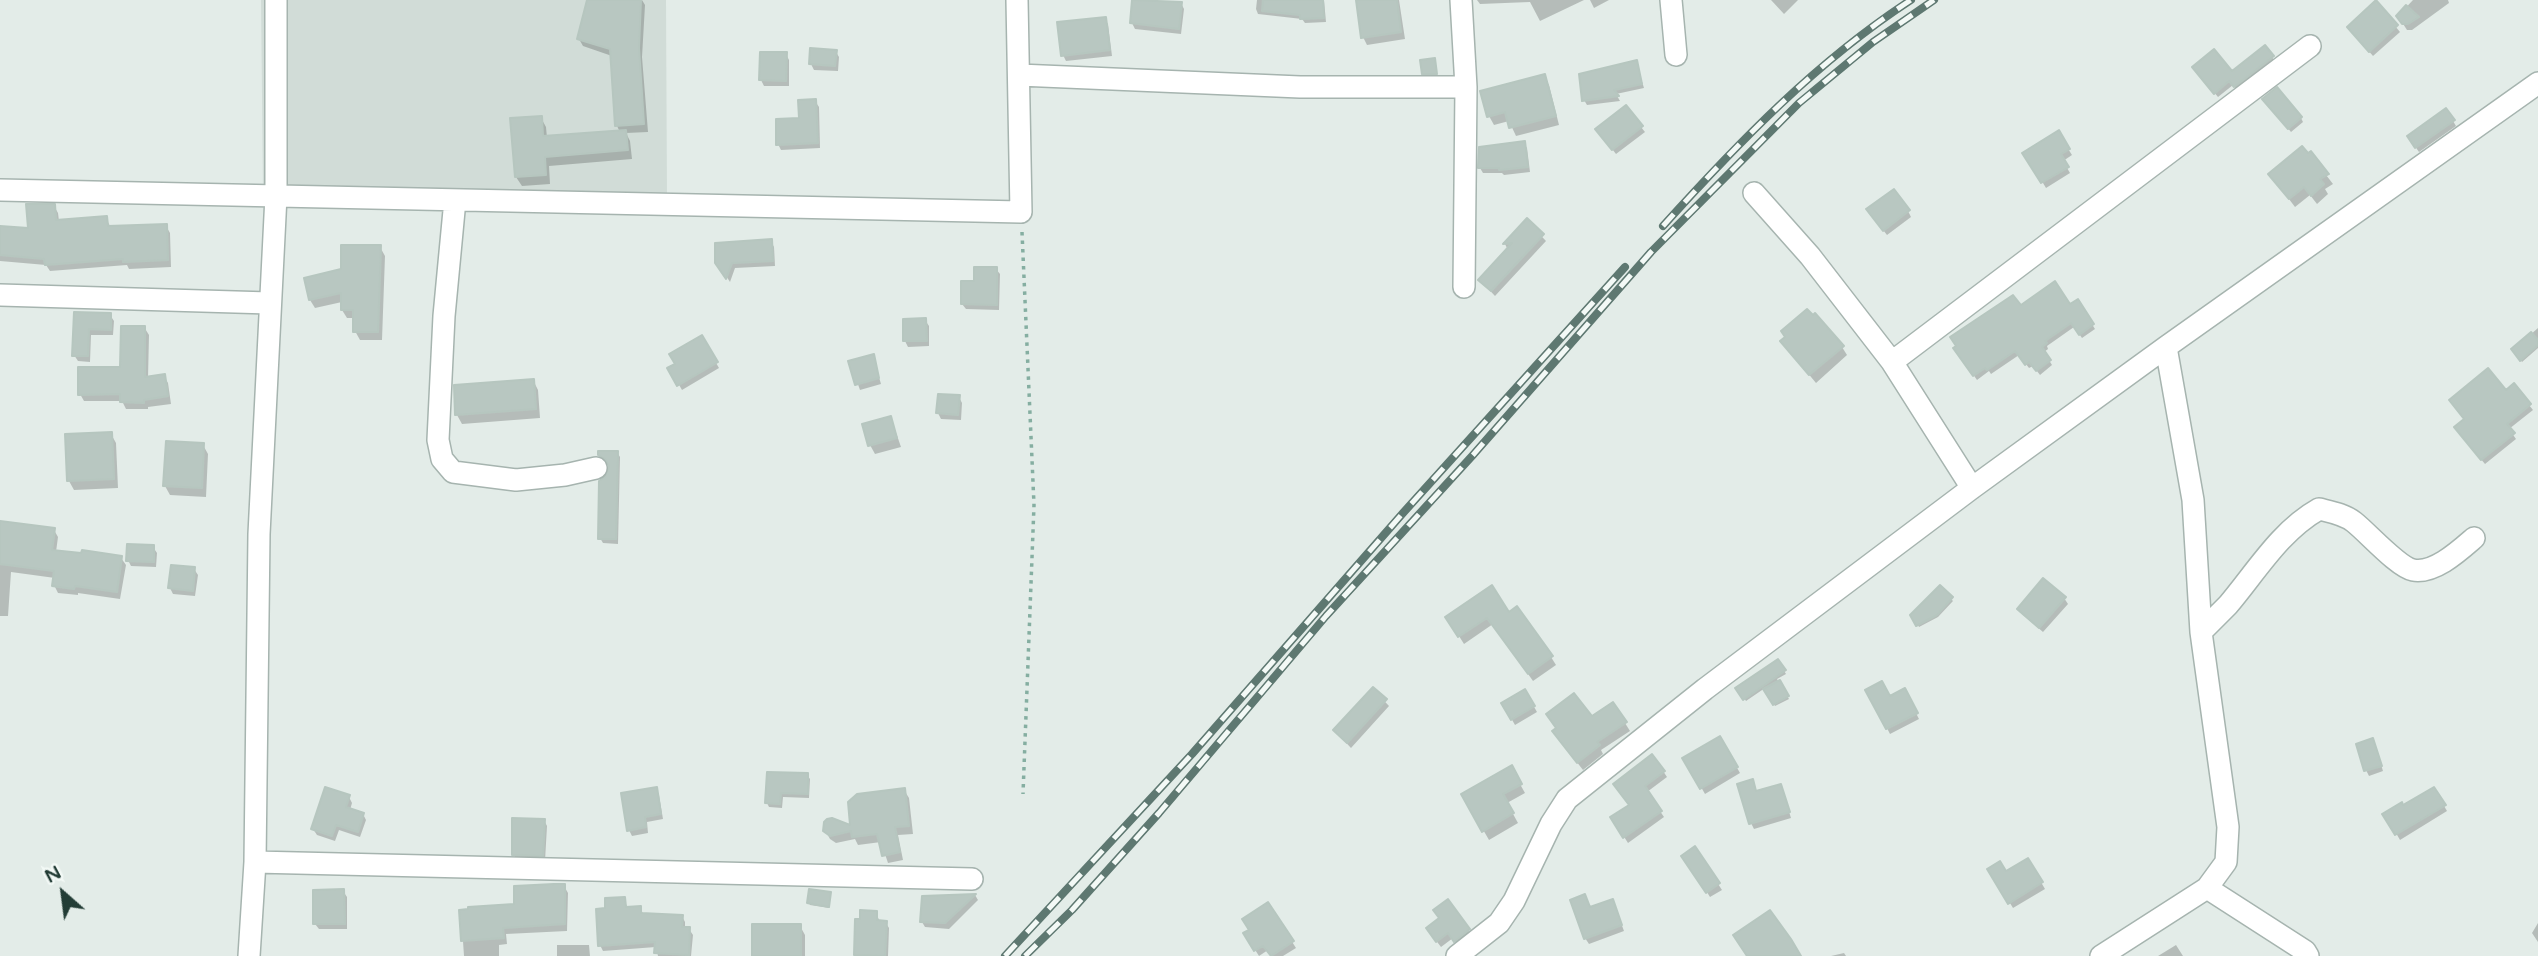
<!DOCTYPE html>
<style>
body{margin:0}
#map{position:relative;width:2538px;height:956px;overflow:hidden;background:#e3ece8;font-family:"Varela Round",sans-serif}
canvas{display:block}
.north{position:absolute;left:28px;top:858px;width:70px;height:70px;-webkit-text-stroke:5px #f3f9f6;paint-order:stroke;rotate:332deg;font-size:19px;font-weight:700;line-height:28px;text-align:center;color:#233d36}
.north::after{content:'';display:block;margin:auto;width:24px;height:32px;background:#233d36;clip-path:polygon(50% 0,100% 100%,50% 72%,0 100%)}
</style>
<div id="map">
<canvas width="2538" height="956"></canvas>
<div class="north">N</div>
</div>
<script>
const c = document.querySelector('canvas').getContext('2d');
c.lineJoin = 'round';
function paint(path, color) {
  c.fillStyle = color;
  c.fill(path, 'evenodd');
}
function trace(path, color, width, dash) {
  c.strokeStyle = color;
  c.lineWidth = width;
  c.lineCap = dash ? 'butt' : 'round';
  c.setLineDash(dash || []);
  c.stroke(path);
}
paint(new Path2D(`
 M 261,0 L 666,0 L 667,197 L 263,190 Z`), '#d1dcd7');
paint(new Path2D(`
 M 589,0 L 642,0 L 645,5 L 642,57 L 648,132 L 626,133 L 630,141 L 632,159 L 549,166 L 550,184 L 522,186 L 516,177 L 541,118 L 546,127 L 547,138 L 620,132 L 617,126 L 612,56 L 583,46 L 579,39 Z
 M 1134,0 L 1181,3 L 1184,9 L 1181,34 L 1135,29 L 1132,23 Z
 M 1257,0 L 1324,0 L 1326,22 L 1305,23 L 1302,19 L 1258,14 L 1256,9 Z
 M 1358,0 L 1399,0 L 1405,39 L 1367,45 L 1363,37 Z
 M 1477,0 L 1584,0 L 1540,21 L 1530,2 L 1480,4 Z
 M 1590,0 L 1609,0 L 1594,8 Z
 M 1771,0 L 1798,0 L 1784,14 Z
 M 2413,0 L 2448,0 L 2449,3 L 2412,30 L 2407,30 L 2398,16 Z
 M 2376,3 L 2400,32 L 2373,56 L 2353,33 Z
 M 1105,19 L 1108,24 L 1112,56 L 1066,61 L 1063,55 Z
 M 836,52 L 839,57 L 838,71 L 814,70 L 811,64 Z
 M 786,54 L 789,60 L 789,86 L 764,86 L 761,80 Z
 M 2272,57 L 2275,62 L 2238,91 L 2233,85 L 2218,97 L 2197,72 L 2231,73 Z
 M 1636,62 L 1644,88 L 1616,94 L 1620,101 L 1587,105 L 1584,100 Z
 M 1544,76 L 1549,85 L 1559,125 L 1516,136 L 1509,121 L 1494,125 L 1489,116 Z
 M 815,101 L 819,107 L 820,148 L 781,150 L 778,144 Z
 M 2267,103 L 2301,118 L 2303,122 L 2291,132 Z
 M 2453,121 L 2456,126 L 2419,152 L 2412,142 Z
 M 1641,127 L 1645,132 L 1616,154 L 1601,135 Z
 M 2058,133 L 2072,155 L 2063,161 L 2070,173 L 2046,188 L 2025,153 Z
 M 1524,143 L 1527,148 L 1530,172 L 1504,175 L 1502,173 L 1483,173 L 1480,168 Z
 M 2310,154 L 2333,184 L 2325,189 L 2328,194 L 2317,204 L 2310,195 L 2295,207 L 2270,174 Z
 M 54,206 L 58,213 L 59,221 L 106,218 L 111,228 L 166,226 L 170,233 L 171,267 L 129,269 L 127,265 L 50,271 L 46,265 L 0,261 L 0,228 L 30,230 Z
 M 1908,211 L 1911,217 L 1887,235 L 1872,216 Z
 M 1527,221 L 1546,241 L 1495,296 L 1480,280 L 1508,250 L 1505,244 Z
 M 771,241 L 774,247 L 775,266 L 735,268 L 730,282 L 717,262 Z
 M 380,247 L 385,256 L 382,340 L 360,340 L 355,331 L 355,318 L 347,318 L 342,310 L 342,302 L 315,308 L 310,300 L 343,271 Z
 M 996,269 L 1000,274 L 999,310 L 966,309 L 962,304 L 976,283 Z
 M 2077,301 L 2095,329 L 2082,338 L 2074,327 L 2047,346 L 2048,349 L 2044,352 L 2052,365 L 2040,375 L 2033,366 L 2029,368 L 2019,355 L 1991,374 L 1989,371 L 1977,380 L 1958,353 L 2020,308 L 2070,306 Z
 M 75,314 L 110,315 L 114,321 L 113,335 L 91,335 L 90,362 L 78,361 L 74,355 Z
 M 925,320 L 929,326 L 929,346 L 908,347 L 905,341 Z
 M 144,327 L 149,335 L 148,378 L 164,376 L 168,383 L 171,404 L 148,407 L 148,409 L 126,409 L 122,401 L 84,401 L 80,394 L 122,369 Z
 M 2538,328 L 2538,348 L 2522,362 L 2513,350 Z
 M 701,337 L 719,368 L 682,390 L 670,369 L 677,364 Z
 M 1782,342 L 1842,347 L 1847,355 L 1816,383 Z
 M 873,356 L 881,384 L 860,390 L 850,362 Z
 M 533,380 L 538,390 L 540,418 L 462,424 L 457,415 L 456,387 Z
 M 2514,386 L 2533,410 L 2509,429 L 2516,439 L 2485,464 L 2459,433 Z
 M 959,397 L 962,403 L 961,420 L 941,419 L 938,413 Z
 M 891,418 L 901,447 L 875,454 L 870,445 Z
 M 111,434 L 116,443 L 118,488 L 74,490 L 69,481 Z
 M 203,445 L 208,454 L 206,497 L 170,495 L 165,486 Z
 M 617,452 L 620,457 L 618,544 L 603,543 L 600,538 L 610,463 L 603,460 L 600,455 Z
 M 0,523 L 54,530 L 58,537 L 56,552 L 121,558 L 126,565 L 120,599 L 78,593 L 78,595 L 58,593 L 54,585 L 55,578 L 11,572 L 8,616 L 0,616 Z
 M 153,547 L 157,553 L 156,567 L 131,566 L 128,560 Z
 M 194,569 L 198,575 L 195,596 L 173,594 L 170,588 Z
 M 2064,598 L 2068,604 L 2043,632 L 2022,614 L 2019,609 Z
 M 1951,599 L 1953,601 L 1938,617 L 1919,627 L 1912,615 Z
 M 1509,614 L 1551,657 L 1556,665 L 1533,681 L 1493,624 L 1464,644 L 1447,617 Z
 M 1778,661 L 1786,674 L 1777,679 L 1789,699 L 1775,706 L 1765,688 L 1746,701 L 1737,688 Z
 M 1373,689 L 1389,706 L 1351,748 L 1335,731 Z
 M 1904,690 L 1919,719 L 1890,734 L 1868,691 L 1889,698 Z
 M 1525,691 L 1537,712 L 1515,725 L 1503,704 Z
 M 1592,719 L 1625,723 L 1630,731 L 1601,750 L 1603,754 L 1583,770 L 1559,739 Z
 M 1720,738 L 1740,773 L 1705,794 L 1685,759 Z
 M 2375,746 L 2383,771 L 2369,776 L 2366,770 Z
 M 1511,768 L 1525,793 L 1507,803 L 1518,823 L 1489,840 L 1463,795 Z
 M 1663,771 L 1667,777 L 1647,792 L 1664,817 L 1628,843 L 1612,818 L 1630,806 L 1619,790 Z
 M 807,775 L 810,779 L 809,798 L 783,797 L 782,808 L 769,807 L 767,803 Z
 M 1752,781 L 1757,793 L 1781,786 L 1791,818 L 1754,829 L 1751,823 Z
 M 656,789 L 659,795 L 663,819 L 647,822 L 648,833 L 632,836 L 629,830 Z
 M 2434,789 L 2447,811 L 2400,840 L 2385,814 L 2403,808 Z
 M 904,790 L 909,798 L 913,834 L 898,835 L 903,860 L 888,863 L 881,842 L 858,845 L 855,839 L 836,843 L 830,839 L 825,830 L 852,827 Z
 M 349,797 L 352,803 L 350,810 L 363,814 L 366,820 L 360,837 L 339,830 L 335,841 L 317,835 L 313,829 Z
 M 544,820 L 547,826 L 545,861 L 517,860 L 514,855 Z
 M 1695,849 L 1722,890 L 1710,897 L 1684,856 Z
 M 2028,860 L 2045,889 L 2013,908 L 1989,869 L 2006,873 Z
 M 564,886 L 568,893 L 567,931 L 506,934 L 507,944 L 499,945 L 499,956 L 464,956 L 461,912 L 516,906 Z
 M 343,891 L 347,897 L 347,929 L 319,929 L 315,924 Z
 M 830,894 L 829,908 L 810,905 L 809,903 Z
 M 975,895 L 978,900 L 949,929 L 925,927 L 922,922 L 923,897 Z
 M 624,899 L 628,909 L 640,908 L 644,915 L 682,916 L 685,922 L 685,929 L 689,929 L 693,935 L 691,956 L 658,956 L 656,947 L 603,951 L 600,945 L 607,910 Z
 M 1268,904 L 1296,948 L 1283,956 L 1272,956 L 1268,950 L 1259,956 L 1245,934 L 1251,930 Z
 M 1615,907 L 1624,931 L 1589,944 L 1585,938 L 1590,909 Z
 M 876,913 L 880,922 L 886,923 L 889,928 L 888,956 L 856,956 L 855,954 Z
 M 2538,923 L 2538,942 L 2532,933 Z
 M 800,926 L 805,935 L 805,956 L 754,956 Z
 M 1468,930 L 1471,936 L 1459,946 L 1453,938 L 1441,947 L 1431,934 Z
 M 557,945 L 589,945 L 590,956 L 557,956 Z
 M 2176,945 L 2183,956 L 2158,956 Z
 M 1844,953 L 1846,956 L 1831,956 Z`), '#0003');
const building = new Path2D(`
 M 587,0 L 641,0 L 639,48 L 644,124 L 615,126 L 610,49 L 577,39 Z
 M 1132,0 L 1182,2 L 1179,29 L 1130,23 Z
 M 1263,0 L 1323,0 L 1324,18 L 1300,19 L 1300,15 L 1262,11 Z
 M 1356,0 L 1397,0 L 1401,32 L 1361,38 Z
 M 2376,0 L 2398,25 L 2369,52 L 2347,27 Z
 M 2406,5 L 2419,17 L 2408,24 L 2402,24 L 2396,16 Z
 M 1106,17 L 1110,50 L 1061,56 L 1057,22 Z
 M 2265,45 L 2274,56 L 2234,87 L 2229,81 L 2214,94 L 2192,67 L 2214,49 L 2232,71 Z
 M 810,48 L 837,50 L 835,66 L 809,64 Z
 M 760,52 L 787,52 L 786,81 L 759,80 Z
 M 1435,58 L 1437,74 L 1422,74 L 1420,60 Z
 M 1637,60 L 1642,84 L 1614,90 L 1619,96 L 1582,101 L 1579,74 Z
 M 1545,74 L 1556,116 L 1509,128 L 1505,112 L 1487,117 L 1480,91 Z
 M 2277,87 L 2302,117 L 2288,129 L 2262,99 Z
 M 816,99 L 818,143 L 776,145 L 776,119 L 799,118 L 798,100 Z
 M 1626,105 L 1643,126 L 1612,150 L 1595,129 Z
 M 2446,108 L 2455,120 L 2415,148 L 2407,136 Z
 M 542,116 L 543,136 L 626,130 L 628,150 L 545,157 L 546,175 L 515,177 L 510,118 Z
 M 2059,130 L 2070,149 L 2061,154 L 2069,167 L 2041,183 L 2022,153 Z
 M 1525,141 L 1528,167 L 1499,170 L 1499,168 L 1478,168 L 1479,147 Z
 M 2302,146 L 2308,153 L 2311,151 L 2329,174 L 2320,179 L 2324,184 L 2311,196 L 2304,187 L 2289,199 L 2268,174 Z
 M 1894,189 L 1910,210 L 1883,231 L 1866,209 Z
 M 26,204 L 55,204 L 56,220 L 107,216 L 108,226 L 167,224 L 168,260 L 123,262 L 123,259 L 45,265 L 44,259 L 0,255 L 0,226 L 28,228 Z
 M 1527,218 L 1544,234 L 1491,291 L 1478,280 L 1512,243 L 1503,244 Z
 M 772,239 L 773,261 L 732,263 L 726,279 L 715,263 L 715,243 Z
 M 341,245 L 381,245 L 378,332 L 353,332 L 353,310 L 341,310 L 341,293 L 309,300 L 304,278 L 341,269 Z
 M 974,267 L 997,267 L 997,305 L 961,304 L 961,281 L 974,281 Z
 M 2055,281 L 2070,304 L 2078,299 L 2094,324 L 2079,335 L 2071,323 L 2045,341 L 2047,343 L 2042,347 L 2051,360 L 2036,371 L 2029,362 L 2025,365 L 2015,351 L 1987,370 L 1985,368 L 1973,376 L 1953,348 L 1956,346 L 1950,337 L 2013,295 L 2021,305 Z
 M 1807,309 L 1813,315 L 1815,313 L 1844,346 L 1809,375 L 1780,341 L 1785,337 L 1781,331 Z
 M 74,312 L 111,313 L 111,330 L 89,329 L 88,356 L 72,356 Z
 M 926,318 L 927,341 L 903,341 L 903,319 Z
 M 121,326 L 145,326 L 145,377 L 165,374 L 168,396 L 144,400 L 144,403 L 120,402 L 120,394 L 78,395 L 78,367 L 120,367 Z
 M 2531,332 L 2538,340 L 2538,345 L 2520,361 L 2511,349 Z
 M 702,335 L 718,362 L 677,386 L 667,368 L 675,364 L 669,354 Z
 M 874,354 L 879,378 L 855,385 L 848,361 Z
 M 2488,368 L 2506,390 L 2514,383 L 2531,404 L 2507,424 L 2515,433 L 2481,460 L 2454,427 L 2464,419 L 2449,400 Z
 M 534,379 L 536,409 L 455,415 L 454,385 Z
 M 938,394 L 960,395 L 958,415 L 936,413 Z
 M 891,416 L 897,438 L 868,446 L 862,424 Z
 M 112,432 L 114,479 L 67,481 L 65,434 Z
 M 166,441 L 204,443 L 202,488 L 163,486 Z
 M 598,451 L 618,451 L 616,539 L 598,539 L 599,481 L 605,477 L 609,466 L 605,459 L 598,455 Z
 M 0,521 L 55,528 L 52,550 L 81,553 L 82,550 L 122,556 L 117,592 L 75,586 L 74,589 L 52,586 L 54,571 L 0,564 Z
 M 127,544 L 154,545 L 154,562 L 126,561 Z
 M 171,565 L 195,567 L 193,591 L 168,588 Z
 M 2043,578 L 2066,597 L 2039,628 L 2017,609 Z
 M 1492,585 L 1509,612 L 1517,606 L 1553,656 L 1528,674 L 1487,618 L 1458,637 L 1445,617 Z
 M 1940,585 L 1953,597 L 1937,615 L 1916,626 L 1910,615 Z
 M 1778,659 L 1786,670 L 1743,700 L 1735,688 Z
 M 1780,680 L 1789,696 L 1773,705 L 1763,689 Z
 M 1882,681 L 1890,696 L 1905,688 L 1918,713 L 1886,729 L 1865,690 Z
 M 1373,687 L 1387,699 L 1347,743 L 1333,730 Z
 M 1525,689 L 1535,706 L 1511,720 L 1501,703 Z
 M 1574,693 L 1592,716 L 1613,702 L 1627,722 L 1597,742 L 1600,745 L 1577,763 L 1552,731 L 1556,728 L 1546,714 Z
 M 1720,736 L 1738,767 L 1700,789 L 1682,758 Z
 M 2373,738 L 2382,766 L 2364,771 L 2356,744 Z
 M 1652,754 L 1665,771 L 1645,786 L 1662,811 L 1623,838 L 1610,817 L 1629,805 L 1613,784 Z
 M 1512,765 L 1522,784 L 1503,794 L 1514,813 L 1482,832 L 1461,794 Z
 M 767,772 L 808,773 L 808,794 L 781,793 L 780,804 L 765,803 Z
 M 1753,779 L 1756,791 L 1781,784 L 1790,812 L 1749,824 L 1737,784 Z
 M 325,787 L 350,795 L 346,807 L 364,813 L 358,832 L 336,825 L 332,836 L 311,829 Z
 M 657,787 L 661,814 L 645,817 L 646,827 L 627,831 L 621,793 Z
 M 2434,787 L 2446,805 L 2395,835 L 2382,814 L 2402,802 L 2403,805 Z
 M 905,788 L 909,826 L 895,827 L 900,852 L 882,856 L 877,834 L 852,837 L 851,831 L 830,836 L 823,831 L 824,822 L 827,819 L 832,818 L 850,825 L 848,802 L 857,794 Z
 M 512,818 L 545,819 L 543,856 L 512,855 Z
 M 1695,846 L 1720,883 L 1706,893 L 1681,856 Z
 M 2028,858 L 2043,882 L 2008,904 L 1987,869 L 2000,861 L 2006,871 Z
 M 554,884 L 565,884 L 565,924 L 503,928 L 504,938 L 461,941 L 459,910 L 468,909 L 468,907 L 514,904 L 514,886 Z
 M 344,889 L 345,924 L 313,924 L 313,890 Z
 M 809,889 L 831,892 L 829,907 L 807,903 Z
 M 976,894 L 945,923 L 920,922 L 922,896 Z
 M 1585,894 L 1590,907 L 1613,899 L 1622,925 L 1584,939 L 1570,900 Z
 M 625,897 L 626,907 L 641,906 L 641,913 L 683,915 L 682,927 L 690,927 L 689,955 L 654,953 L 655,942 L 598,946 L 596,909 L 605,908 L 605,898 Z
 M 1448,899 L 1470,929 L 1454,942 L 1448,933 L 1436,942 L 1426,928 L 1439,918 L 1433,910 Z
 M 1268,902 L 1294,941 L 1271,956 L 1263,946 L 1254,951 L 1243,933 L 1249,930 L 1242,919 Z
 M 860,910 L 877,911 L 877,920 L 887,921 L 885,956 L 854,955 L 855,919 L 860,919 Z
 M 1770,910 L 1791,939 L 1801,956 L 1747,956 L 1733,935 Z
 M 752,924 L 801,924 L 801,956 L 752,956 Z`);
paint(building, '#b8c7c1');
trace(building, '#b6c6bf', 2);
const minor = new Path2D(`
 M 1461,0 L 1466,87 L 1464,287
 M 1671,0 L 1676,55
 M 1019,75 L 1300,87 L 1466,87
 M 0,190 L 1021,212 L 1017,0
 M 1754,193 L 1810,256 L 1892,362 L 1972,488
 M 455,200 L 444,316 L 438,440 L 442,459 L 453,472 L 516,480 L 565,475 L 596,468
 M 0,295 L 269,303
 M 1892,362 L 2310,46
 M 2201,632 C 2210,623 2219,614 2228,605 C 2256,572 2280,531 2319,509 C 2331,512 2344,514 2354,522 C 2368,533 2398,567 2413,570 C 2434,574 2459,551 2474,538
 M 255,862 L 972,879
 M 2207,888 L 2305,951 L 2308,956
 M 249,956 L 255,862 L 259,534 L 276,196 L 276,0
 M 1457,956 L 1499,923 L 1514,901 L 1551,824 L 1567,799 L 1705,689 L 1972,488 L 2166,347 L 2538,83
 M 2101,956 L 2207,888 L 2226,862 L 2228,827 L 2201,632 L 2193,500 L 2166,347`);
trace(minor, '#a6b4af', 24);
trace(new Path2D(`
 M 1022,232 L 1034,505 L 1023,794`), '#85aea1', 3.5, [3.5, 5]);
trace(minor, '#fff', 21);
const rail = new Path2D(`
 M 1663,226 C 1738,143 1816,62 1911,0
 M 1005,956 L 1192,754 L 1403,513 L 1625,267
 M 1025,956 L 1072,910 L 1159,813 L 1326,616 L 1473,455 L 1651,252 L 1799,103 L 1873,42 L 1934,0`);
trace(rail, '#5e7871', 8);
trace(rail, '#f3f9f6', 5, [16]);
</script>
